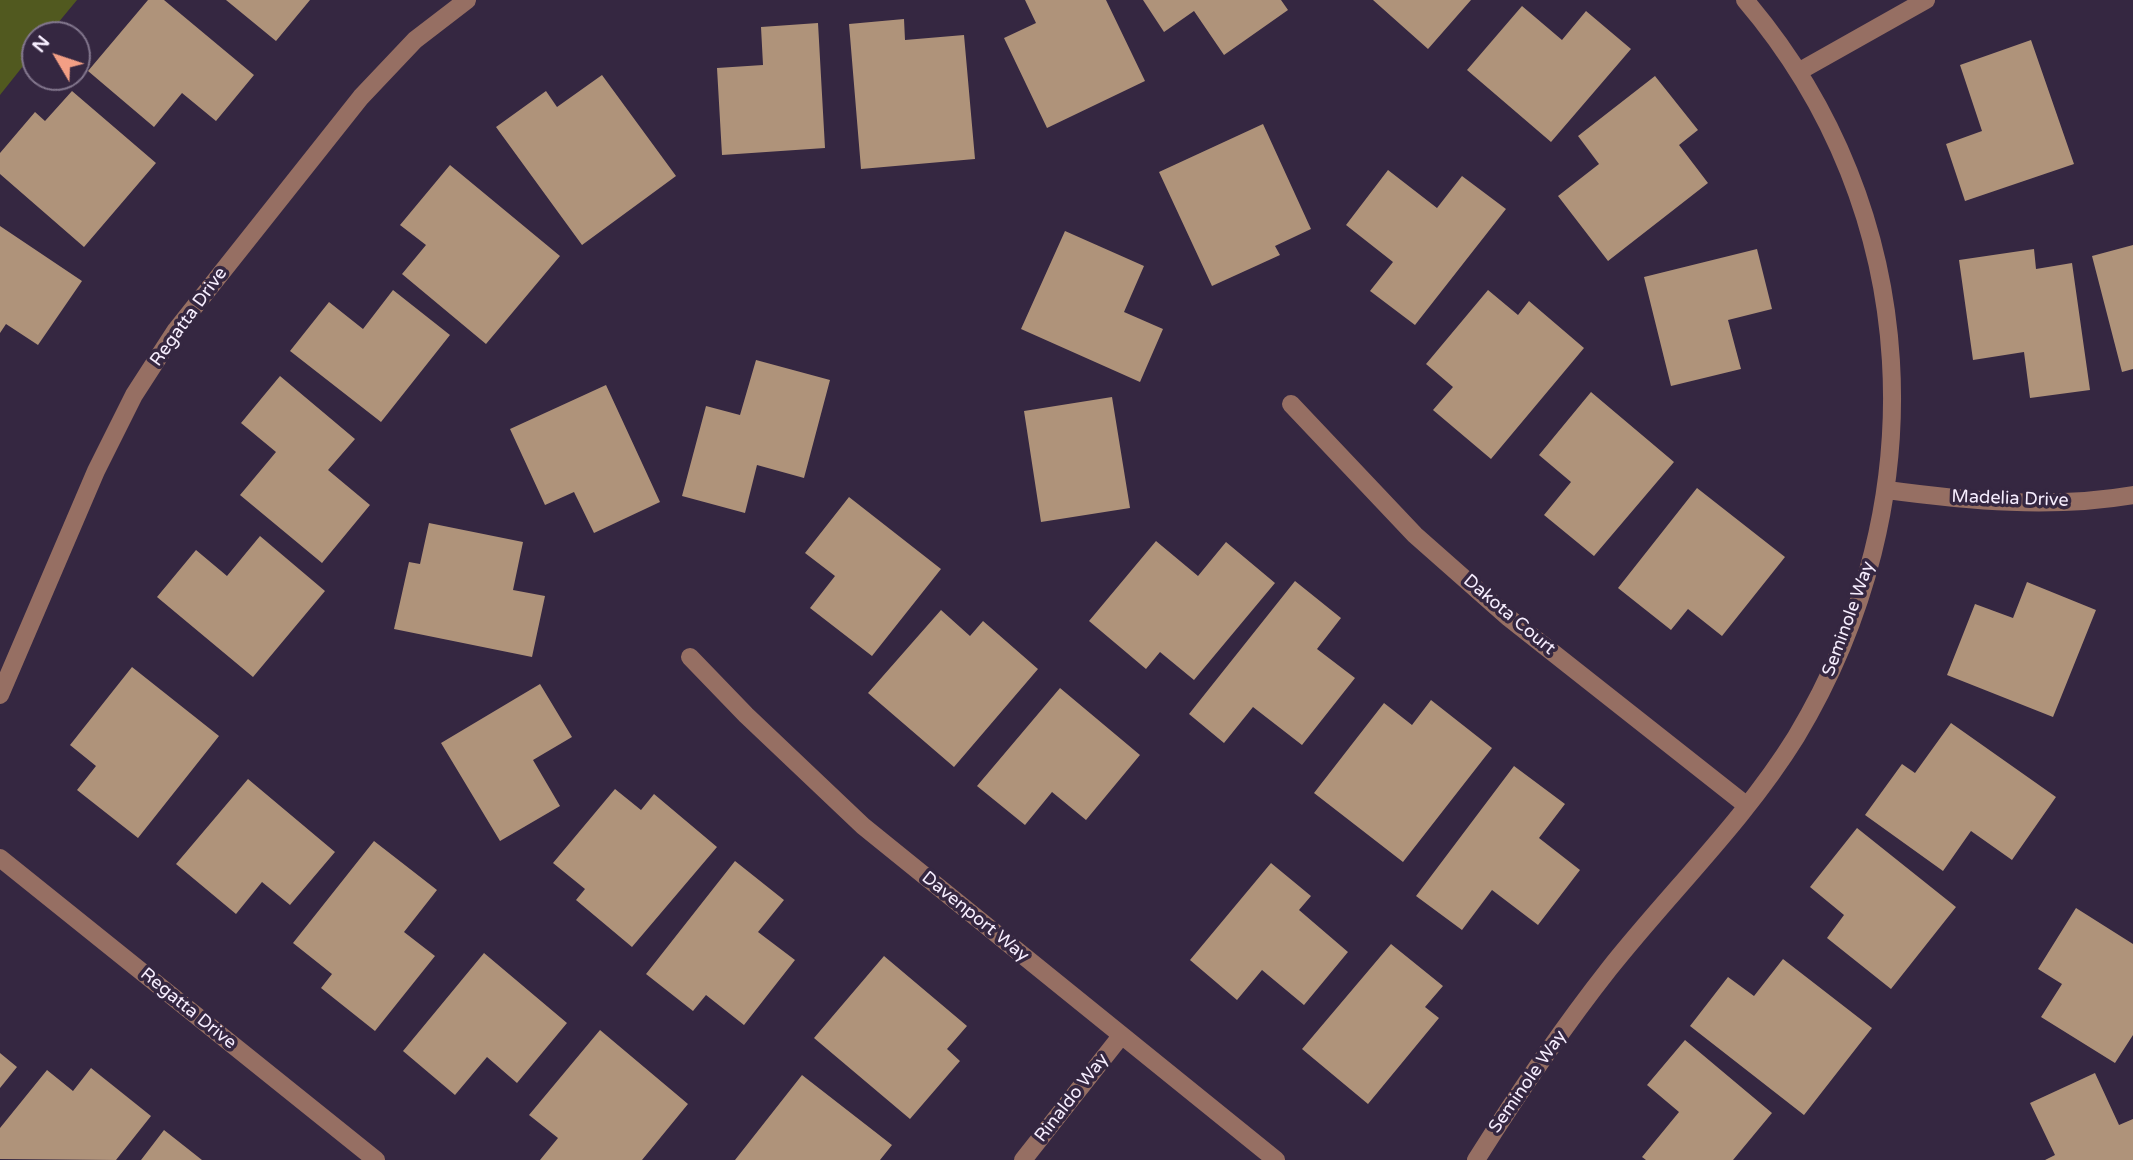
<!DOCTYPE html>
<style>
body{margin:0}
#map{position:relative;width:2133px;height:1160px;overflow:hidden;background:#352741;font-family:"Varela Round",sans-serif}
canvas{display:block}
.north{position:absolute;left:21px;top:21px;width:70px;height:70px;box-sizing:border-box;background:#352741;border:2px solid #82768d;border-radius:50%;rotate:309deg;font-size:19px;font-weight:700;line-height:28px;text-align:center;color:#f6edfe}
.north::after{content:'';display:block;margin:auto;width:24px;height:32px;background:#f39f85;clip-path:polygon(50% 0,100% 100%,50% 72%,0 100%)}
</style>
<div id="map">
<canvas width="2133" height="1160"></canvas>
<div class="north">N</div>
</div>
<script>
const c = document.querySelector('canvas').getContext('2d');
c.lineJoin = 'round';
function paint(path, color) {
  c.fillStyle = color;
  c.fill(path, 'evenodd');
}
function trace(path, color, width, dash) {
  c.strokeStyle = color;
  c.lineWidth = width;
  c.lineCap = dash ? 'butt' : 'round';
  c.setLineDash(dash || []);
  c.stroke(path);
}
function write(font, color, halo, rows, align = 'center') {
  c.font = font + ' "Varela Round",sans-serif';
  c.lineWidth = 7;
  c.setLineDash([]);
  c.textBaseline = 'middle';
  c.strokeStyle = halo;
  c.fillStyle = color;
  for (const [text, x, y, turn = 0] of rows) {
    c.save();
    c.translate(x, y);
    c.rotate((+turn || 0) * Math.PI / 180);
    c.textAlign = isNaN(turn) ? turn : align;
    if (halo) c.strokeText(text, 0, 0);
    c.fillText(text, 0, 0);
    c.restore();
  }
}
paint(new Path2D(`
 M 0,0 L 77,0 L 48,35 L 35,35 L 35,51 L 0,95 Z`), '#51591f');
paint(new Path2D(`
 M 148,0 L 164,0 L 254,75 L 216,121 L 182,93 L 154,127 L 88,71 Z
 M 226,0 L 310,0 L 276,41 Z
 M 1025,0 L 1106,0 L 1145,81 L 1047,128 L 1004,38 L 1036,23 Z
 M 1143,0 L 1281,0 L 1288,10 L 1224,55 L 1194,11 L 1164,32 Z
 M 1373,0 L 1471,0 L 1428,49 Z
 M 1522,6 L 1562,40 L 1586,11 L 1631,49 L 1551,142 L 1467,70 Z
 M 904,19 L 905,40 L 964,35 L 975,159 L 861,169 L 849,24 Z
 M 818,23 L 825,148 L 722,155 L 717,68 L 763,65 L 761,27 Z
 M 2031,40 L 2074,164 L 1965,201 L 1946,144 L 1982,131 L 1960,65 Z
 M 602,75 L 676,176 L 582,245 L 496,127 L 546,91 L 557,107 Z
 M 1655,76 L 1698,130 L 1679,145 L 1708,183 L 1608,261 L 1558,196 L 1599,164 L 1578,136 Z
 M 72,91 L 156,163 L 84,247 L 0,174 L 0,153 L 35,112 L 45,121 Z
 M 1263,124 L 1311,229 L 1275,246 L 1280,255 L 1212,286 L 1159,172 Z
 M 450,165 L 560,256 L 486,344 L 402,274 L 426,245 L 400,225 Z
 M 1388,170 L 1437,208 L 1462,176 L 1506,209 L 1415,325 L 1370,291 L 1393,262 L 1346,225 Z
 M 0,226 L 82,281 L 38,345 L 6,324 L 0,333 Z
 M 1065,231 L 1144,266 L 1124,312 L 1163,329 L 1140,382 L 1021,329 Z
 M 2133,245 L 2133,369 L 2122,372 L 2092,256 Z
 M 1757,249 L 1772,309 L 1728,320 L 1741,369 L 1671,386 L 1644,277 Z
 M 2034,249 L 2036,269 L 2072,263 L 2090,390 L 2030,398 L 2024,352 L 1973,360 L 1959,260 Z
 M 393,290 L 450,335 L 381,422 L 290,351 L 329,302 L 363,329 Z
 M 1488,290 L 1518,315 L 1529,301 L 1584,348 L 1491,459 L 1433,410 L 1453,387 L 1426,364 Z
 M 756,360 L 830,380 L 804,478 L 757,465 L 745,513 L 682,496 L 706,406 L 740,415 Z
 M 280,376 L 355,439 L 328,470 L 370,505 L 322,563 L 240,495 L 276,452 L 241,423 Z
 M 606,385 L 660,502 L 594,533 L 574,492 L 545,505 L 510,429 Z
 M 1591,392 L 1674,462 L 1594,556 L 1544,515 L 1571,482 L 1539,455 Z
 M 1112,397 L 1130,508 L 1041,522 L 1024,411 Z
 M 1697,488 L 1785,557 L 1722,636 L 1688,609 L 1671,630 L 1618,588 Z
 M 849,497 L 941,569 L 872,656 L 810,608 L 835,576 L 805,553 Z
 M 429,523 L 523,542 L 513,590 L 545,596 L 532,657 L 394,629 L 409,562 L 420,564 Z
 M 260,536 L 325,591 L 253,677 L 157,597 L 196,550 L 227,576 Z
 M 1156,541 L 1198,576 L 1226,542 L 1275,583 L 1194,680 L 1160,652 L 1146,669 L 1089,621 Z
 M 1295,581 L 1341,618 L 1317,649 L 1355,678 L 1302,745 L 1253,707 L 1224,743 L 1189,714 Z
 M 2027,582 L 2096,610 L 2053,717 L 1947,675 L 1975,604 L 2013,618 Z
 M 941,610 L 970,636 L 983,621 L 1038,669 L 954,767 L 868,693 Z
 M 132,667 L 219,736 L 138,838 L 77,790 L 96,766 L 70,745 Z
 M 540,684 L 572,737 L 533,760 L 560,806 L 500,841 L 441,743 Z
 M 1060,688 L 1140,755 L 1086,820 L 1052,792 L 1025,825 L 977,786 Z
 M 1431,700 L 1492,748 L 1403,862 L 1314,793 L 1384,703 L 1412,725 Z
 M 1951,723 L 2056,797 L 2012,860 L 1971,831 L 1943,871 L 1865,815 L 1902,764 L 1915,773 Z
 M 1514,766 L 1565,804 L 1539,838 L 1580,870 L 1538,925 L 1492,890 L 1462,930 L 1416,896 Z
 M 248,779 L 335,852 L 290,905 L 262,882 L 236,914 L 176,864 Z
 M 615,789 L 641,810 L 654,794 L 717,847 L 632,947 L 576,900 L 585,889 L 553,863 Z
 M 1857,828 L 1956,907 L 1891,989 L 1827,938 L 1844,915 L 1810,887 Z
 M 374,841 L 437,890 L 404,932 L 435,956 L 375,1031 L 321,988 L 332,974 L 293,943 Z
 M 735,861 L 784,900 L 758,932 L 795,960 L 744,1025 L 706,995 L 693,1011 L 646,974 Z
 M 1271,863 L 1311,896 L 1299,910 L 1348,952 L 1304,1005 L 1262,970 L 1237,1000 L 1190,960 Z
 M 2076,908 L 2133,944 L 2133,1035 L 2115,1063 L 2041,1017 L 2062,984 L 2038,969 Z
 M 1391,944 L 1443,986 L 1425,1007 L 1439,1018 L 1368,1104 L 1302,1049 Z
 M 484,953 L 567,1023 L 517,1083 L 487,1057 L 455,1095 L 403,1051 Z
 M 884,956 L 967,1026 L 947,1049 L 960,1061 L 910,1119 L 814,1038 Z
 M 1783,959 L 1872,1028 L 1804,1115 L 1690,1026 L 1728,977 L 1754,996 Z
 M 600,1030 L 688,1104 L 642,1160 L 540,1160 L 558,1138 L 529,1115 Z
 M 1685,1040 L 1772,1113 L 1733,1160 L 1646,1160 L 1642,1157 L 1679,1112 L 1647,1085 Z
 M 0,1053 L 17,1067 L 0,1088 Z
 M 91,1068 L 151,1116 L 116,1160 L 0,1159 L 0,1128 L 47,1070 L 73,1091 Z
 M 2095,1073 L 2119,1125 L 2133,1119 L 2133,1160 L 2045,1160 L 2055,1155 L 2030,1103 Z
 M 802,1075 L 892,1145 L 880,1160 L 735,1160 Z
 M 164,1130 L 202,1160 L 141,1160 Z`), '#af937a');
trace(new Path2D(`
 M 1798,72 L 1926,0
 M 1291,404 L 1415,535 L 1509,618 L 1746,805
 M 1887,490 C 1969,501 2051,509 2133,495
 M 690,657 L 746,715 L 863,826 L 1276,1160
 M 0,695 L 96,471 L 134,395 L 176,330 L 361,97 L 415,40 L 467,0
 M 0,858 L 376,1160
 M 1023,1160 L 1121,1036
 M 1476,1160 C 1517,1095 1561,1030 1609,969 C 1670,892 1744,821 1796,737 C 1937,503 1925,211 1745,0`), '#966f63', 18);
write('18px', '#f6edfe', '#352741', [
 ["Regatta Drive",189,317,-54],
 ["Madelia Drive",2010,499,2],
 ["Dakota Court",1509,615,40],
 ["Seminole Way",1849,619,-70],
 ["Davenport Way",975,917,39],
 ["Regatta Drive",188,1009,39],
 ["Seminole Way",1528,1082,-55],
 ["Rinaldo Way",1072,1098,-52]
]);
</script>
